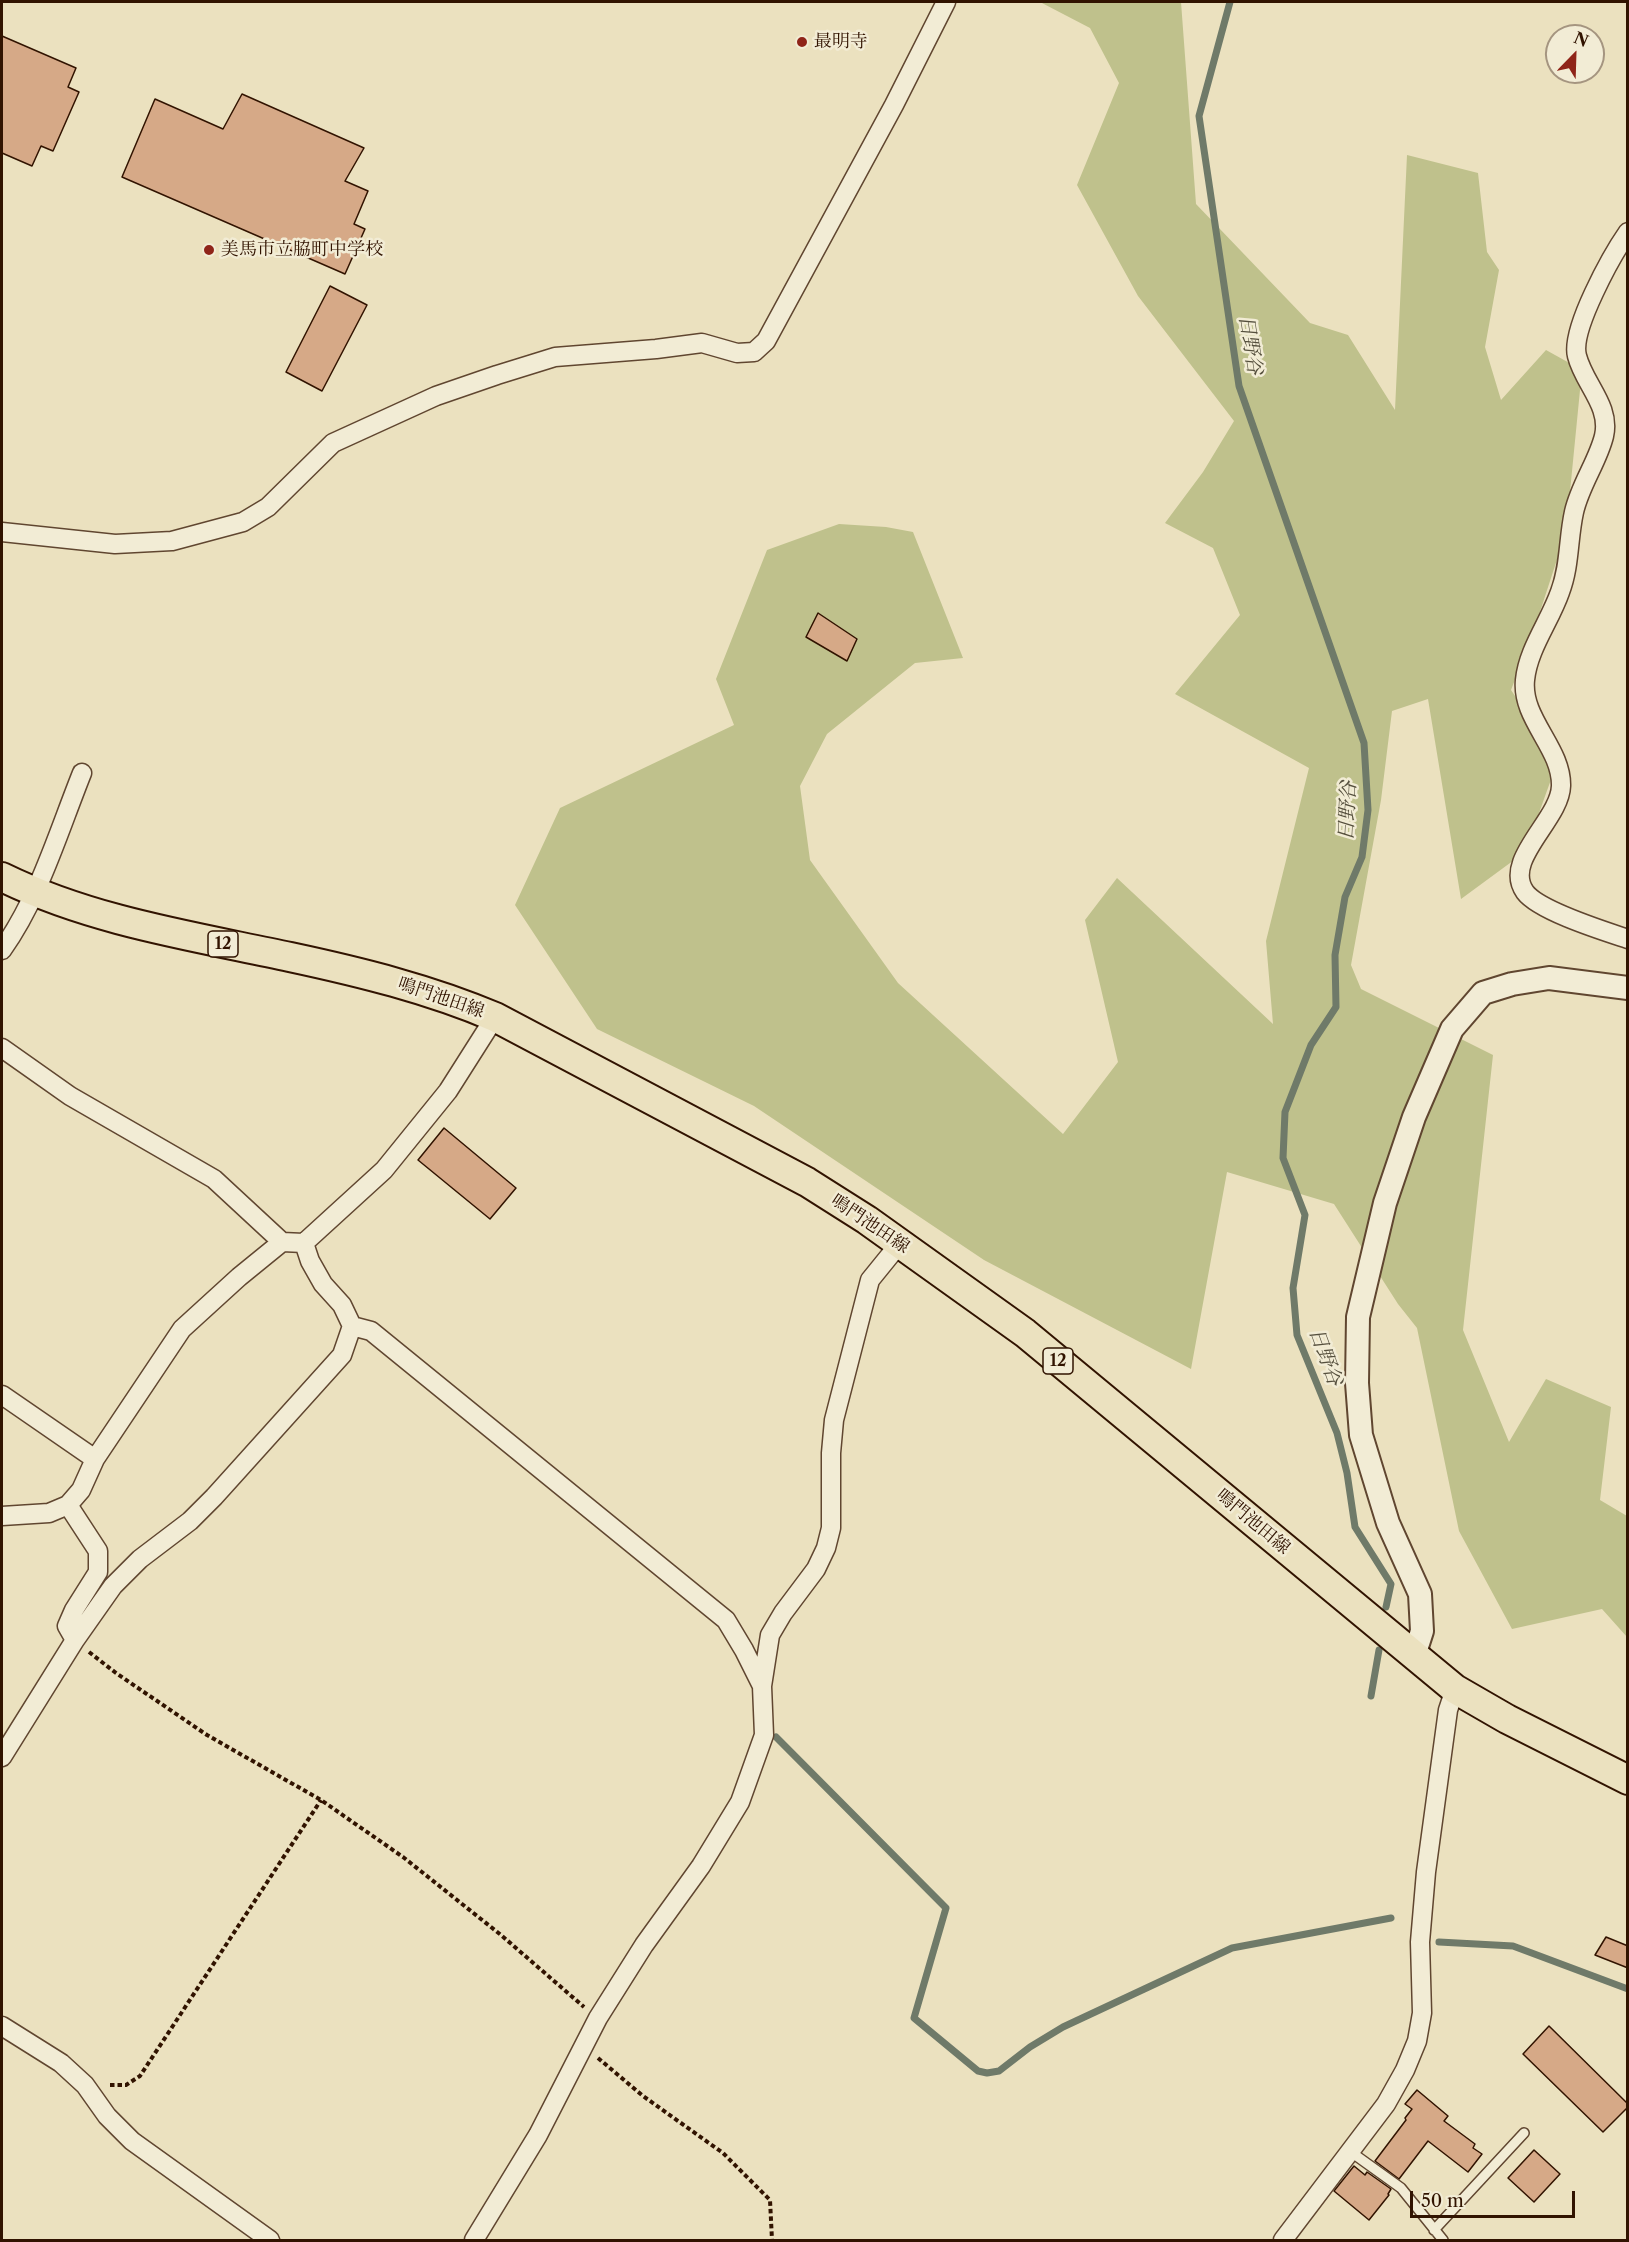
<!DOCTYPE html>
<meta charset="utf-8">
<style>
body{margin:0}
#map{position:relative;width:1629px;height:2242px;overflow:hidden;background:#ebe1bf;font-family:"Libre Caslon Text",serif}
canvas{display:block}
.frame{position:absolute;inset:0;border:3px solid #311300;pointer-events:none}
.north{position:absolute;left:1545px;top:24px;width:60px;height:60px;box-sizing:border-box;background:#f2ecd5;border:2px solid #a59580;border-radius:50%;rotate:23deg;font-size:16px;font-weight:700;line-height:24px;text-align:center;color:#311300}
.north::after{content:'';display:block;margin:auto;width:21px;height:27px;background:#8f2418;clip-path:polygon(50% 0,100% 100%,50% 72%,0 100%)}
.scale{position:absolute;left:1410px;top:2191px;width:165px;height:27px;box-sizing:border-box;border:3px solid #311300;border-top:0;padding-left:8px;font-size:18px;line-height:21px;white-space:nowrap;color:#311300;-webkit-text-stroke:4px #f2ecd5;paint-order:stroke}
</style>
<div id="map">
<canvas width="1629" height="2242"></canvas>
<div class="frame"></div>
<div class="north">N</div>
<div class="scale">50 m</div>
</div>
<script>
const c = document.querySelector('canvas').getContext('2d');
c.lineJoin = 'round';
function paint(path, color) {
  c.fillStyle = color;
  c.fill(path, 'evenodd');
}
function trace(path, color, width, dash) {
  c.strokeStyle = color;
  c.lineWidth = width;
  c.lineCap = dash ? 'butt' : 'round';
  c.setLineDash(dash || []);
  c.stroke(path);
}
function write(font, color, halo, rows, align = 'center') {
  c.font = font + ' "Libre Caslon Text","Noto Serif JP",serif';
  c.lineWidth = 5;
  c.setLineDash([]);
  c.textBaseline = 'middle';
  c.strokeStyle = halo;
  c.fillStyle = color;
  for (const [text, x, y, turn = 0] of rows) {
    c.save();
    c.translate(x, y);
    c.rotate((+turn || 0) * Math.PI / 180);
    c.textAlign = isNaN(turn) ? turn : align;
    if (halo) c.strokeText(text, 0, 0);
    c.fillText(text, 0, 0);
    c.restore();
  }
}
paint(new Path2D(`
 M 1040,2 L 1181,2 L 1196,204 L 1310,323 L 1348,335 L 1395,410 L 1407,155 L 1478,173 L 1487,252 L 1499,270 L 1485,347 L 1501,400 L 1546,350 L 1582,370 L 1566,532 L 1535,627 L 1511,690 L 1558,760 L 1525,852 L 1461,899 L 1428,699 L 1392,711 L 1381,800 L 1351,965 L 1361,989 L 1493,1055 L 1463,1330 L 1509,1442 L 1546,1379 L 1611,1407 L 1600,1500 L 1627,1516 L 1627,1637 L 1602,1609 L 1512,1629 L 1459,1531 L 1417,1328 L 1398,1304 L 1334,1204 L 1227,1172 L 1191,1369 L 984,1260 L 754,1106 L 597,1029 L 515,905 L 560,808 L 734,725 L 716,679 L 767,550 L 839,524 L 886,527 L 913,532 L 963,658 L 915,663 L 827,734 L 800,786 L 810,860 L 898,983 L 1063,1134 L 1118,1062 L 1085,920 L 1117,878 L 1273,1024 L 1266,941 L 1309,768 L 1175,694 L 1240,615 L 1213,548 L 1165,523 L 1203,472 L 1234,421 L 1138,296 L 1077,185 L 1119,83 L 1090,28 Z`), '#bfc18c');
trace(new Path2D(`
 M 1230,2 L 1199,116 L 1239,386 L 1364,743 L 1368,810 L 1362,857 L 1345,897 L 1335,955 L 1336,1007 L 1311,1045 L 1285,1112 L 1283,1158 L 1305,1215 L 1293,1288 L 1297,1335 L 1337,1433 L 1347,1473 L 1355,1527 L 1391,1584 L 1386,1607
 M 1371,1696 L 1379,1650
 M 776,1737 L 946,1908 L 914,2018 L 978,2071 L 987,2073 L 999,2071 L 1030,2047 L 1063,2027 L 1232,1948 L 1391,1918
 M 1439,1942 L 1513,1946 L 1628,1989`), '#6f7a69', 7);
const building = new Path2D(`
 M 2,36 L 76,68 L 68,87 L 79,92 L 53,151 L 41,146 L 32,166 L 2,153 Z
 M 242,94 L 364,148 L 345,181 L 368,191 L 354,224 L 365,229 L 345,274 L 122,177 L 155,99 L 223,129 Z
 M 330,286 L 367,305 L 322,391 L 286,372 Z
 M 818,613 L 857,639 L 847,661 L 806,637 Z
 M 444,1128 L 516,1188 L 490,1219 L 418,1160 Z
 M 1606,1937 L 1628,1946 L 1628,1968 L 1595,1955 Z
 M 1549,2026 L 1628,2104 L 1628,2107 L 1603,2132 L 1523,2054 Z
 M 1417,2090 L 1448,2116 L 1444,2121 L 1475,2144 L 1473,2148 L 1482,2154 L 1468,2172 L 1428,2141 L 1399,2179 L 1375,2161 L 1406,2120 L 1405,2118 L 1412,2109 L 1405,2104 Z
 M 1534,2150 L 1560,2174 L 1534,2202 L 1508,2178 Z
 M 1354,2166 L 1365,2175 L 1367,2172 L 1391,2189 L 1388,2194 L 1389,2195 L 1369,2220 L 1334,2191 Z`);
paint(building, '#d6a987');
trace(building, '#311300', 1.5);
const service = new Path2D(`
 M 1351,2152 L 1401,2188 L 1443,2240
 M 1434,2230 L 1524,2133`);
const minor = new Path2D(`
 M 1628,232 C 1612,255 1570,330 1577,356 C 1584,384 1611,406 1604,436 C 1598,461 1580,485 1574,512 C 1568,539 1570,566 1560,592 C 1550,621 1528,649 1525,680 C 1521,719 1562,748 1561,786 C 1560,820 1502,860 1525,892 C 1539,911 1604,931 1628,939
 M 2,532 L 115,544 L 172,541 L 243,522 L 268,507 L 333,443 L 436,396 L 497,375 L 555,357 L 656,349 L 702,343 L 737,353 L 754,352 L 766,341 L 894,105 L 946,2
 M 2,950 C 39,898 58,833 82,773
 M 2,1048 L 70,1096 L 214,1179 L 282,1242
 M 352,1326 L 371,1331 L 726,1620 L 744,1650 L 762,1686
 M 2,1395 L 95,1459
 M 68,1505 L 98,1551 L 98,1572 L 74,1610 L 67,1626 L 75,1640
 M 2,1516 L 49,1513 L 68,1505 L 81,1490 L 95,1459 L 182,1329 L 239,1277 L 282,1242 L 304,1243
 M 2,1757 L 75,1640 L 113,1586 L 140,1559 L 190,1521 L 214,1497 L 342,1355 L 352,1326 L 342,1305 L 323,1284 L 310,1261 L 304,1243 L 384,1170 L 448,1091 L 495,1017
 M 2,2026 L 61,2063 L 85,2085 L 107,2116 L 132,2141 L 270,2240
 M 474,2240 L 538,2135 L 598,2018 L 644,1945 L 701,1866 L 740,1802 L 764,1735 L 762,1686 L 770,1635 L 783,1613 L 816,1569 L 826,1548 L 831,1528 L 831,1453 L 834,1420 L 870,1280 L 900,1243
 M 1283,2240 L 1386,2104 L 1405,2070 L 1417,2041 L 1422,2013 L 1420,1942 L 1426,1872 L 1448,1710 L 1455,1689`);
const tertiary = new Path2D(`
 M 1414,1656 L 1422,1631 L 1420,1594 L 1388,1523 L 1361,1435 L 1357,1383 L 1358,1317 L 1385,1203 L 1414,1117 L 1452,1029 L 1483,993 L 1512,984 L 1549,978 L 1628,988`);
const primary = new Path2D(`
 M 2,877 C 92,921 192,936 290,957 C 360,972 429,989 495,1017 L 807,1182 L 867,1220 L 1025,1333 L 1455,1689 L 1507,1719 L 1628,1780`);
trace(service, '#604630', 12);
trace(minor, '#604630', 21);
trace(tertiary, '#604630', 26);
trace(primary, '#311300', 32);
trace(new Path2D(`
 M 89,1652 L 116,1673 L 207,1735 L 321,1800 L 403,1857 L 501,1935 L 584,2007
 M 598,2058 L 643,2096 L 723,2153 L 770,2200 L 772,2240
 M 110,2085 L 126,2085 L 140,2076 L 321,1800`), '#311300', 4, [4.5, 3]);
trace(service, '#f2ecd5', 9);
trace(minor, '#f2ecd5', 18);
trace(tertiary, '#f2ecd5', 22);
trace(primary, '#ebe1bf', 28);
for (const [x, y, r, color] of [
 [802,42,6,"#8f2418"],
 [209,250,6,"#8f2418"]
]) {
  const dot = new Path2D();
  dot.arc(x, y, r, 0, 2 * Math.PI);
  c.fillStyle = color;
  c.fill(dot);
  trace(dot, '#f2ecd5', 2);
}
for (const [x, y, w] of [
 [223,944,30],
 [1058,1361,30]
]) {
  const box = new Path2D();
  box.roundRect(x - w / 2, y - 13, w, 26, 4.5);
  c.fillStyle = '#f2ecd5';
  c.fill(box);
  trace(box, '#311300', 1.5);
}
write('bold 16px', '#311300', null, [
 ["12",223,944],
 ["12",1058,1361]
]);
write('18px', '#311300', '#f2ecd5', [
 ["最明寺",814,42],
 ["美馬市立脇町中学校",221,250]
], 'left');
write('18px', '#311300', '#f2ecd5', [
 ["鳴門池田線",441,998,19],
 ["鳴門池田線",870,1224,34],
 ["鳴門池田線",1253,1522,40]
]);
write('italic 20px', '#554f3d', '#f2ecd5', [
 ["日野谷",1250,345,81],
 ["日野谷",1348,811,-87],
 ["日野谷",1325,1357,70]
]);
</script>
